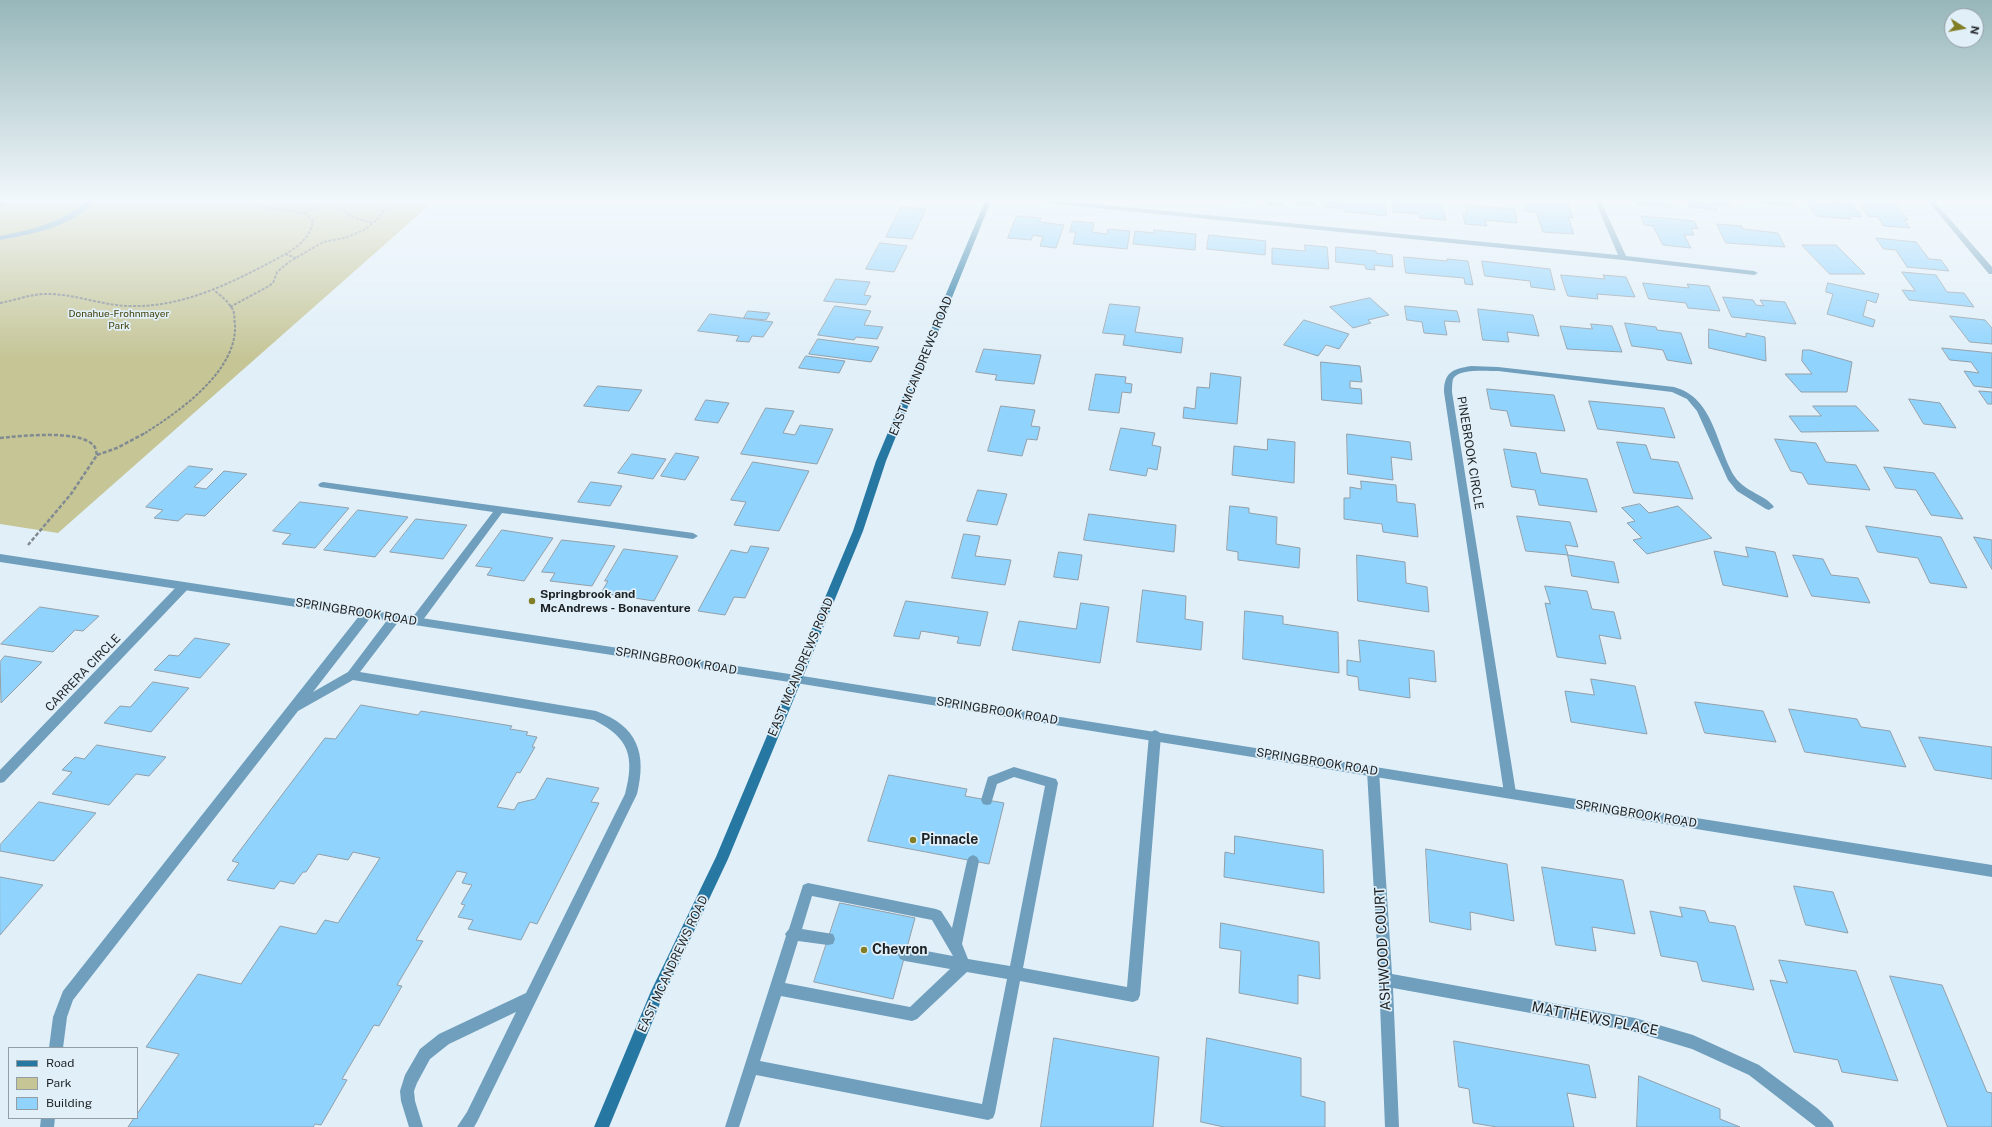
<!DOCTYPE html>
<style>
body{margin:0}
#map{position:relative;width:1992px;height:1127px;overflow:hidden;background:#e1eff8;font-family:"Public Sans",sans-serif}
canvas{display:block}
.legend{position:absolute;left:8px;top:1047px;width:130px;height:72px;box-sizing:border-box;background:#e1eff8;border:1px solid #939da4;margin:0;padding:5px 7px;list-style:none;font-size:12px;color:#1d2225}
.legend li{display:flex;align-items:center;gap:8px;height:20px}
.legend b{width:20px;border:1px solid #939da4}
.north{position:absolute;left:1944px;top:8px;width:40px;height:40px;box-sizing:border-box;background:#e1eff8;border:1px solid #939da4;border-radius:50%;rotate:101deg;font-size:11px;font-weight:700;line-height:16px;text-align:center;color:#1d2225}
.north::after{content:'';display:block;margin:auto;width:14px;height:18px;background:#827e25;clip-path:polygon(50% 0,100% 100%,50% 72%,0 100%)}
</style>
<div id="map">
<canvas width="1992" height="1127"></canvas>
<ul class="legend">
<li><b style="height:5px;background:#2678a3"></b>Road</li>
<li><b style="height:11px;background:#c5c596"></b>Park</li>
<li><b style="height:11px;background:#90d4fe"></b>Building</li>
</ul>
<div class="north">N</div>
</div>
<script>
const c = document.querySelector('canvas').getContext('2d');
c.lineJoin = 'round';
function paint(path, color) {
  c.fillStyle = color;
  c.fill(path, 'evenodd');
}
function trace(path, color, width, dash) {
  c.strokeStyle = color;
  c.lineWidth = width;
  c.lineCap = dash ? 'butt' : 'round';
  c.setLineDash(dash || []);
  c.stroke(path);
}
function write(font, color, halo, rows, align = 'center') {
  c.font = font + ' "Public Sans",sans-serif';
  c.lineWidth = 3.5;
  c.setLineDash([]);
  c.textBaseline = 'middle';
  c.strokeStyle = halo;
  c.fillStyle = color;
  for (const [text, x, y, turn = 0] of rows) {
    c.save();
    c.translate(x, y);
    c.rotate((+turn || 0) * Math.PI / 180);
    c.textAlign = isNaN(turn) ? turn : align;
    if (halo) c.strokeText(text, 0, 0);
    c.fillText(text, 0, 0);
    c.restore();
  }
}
paint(new Path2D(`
 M 0,201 L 434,201 L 58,533 L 0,524 Z`), '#c5c596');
const building = new Path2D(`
 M 1227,201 L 1253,201 L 1253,204 Z
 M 1267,201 L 1283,201 L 1283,206 L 1267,205 Z
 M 1295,201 L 1315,201 L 1316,206 L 1295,204 Z
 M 1325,201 L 1386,201 L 1386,216 L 1344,211 L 1344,209 L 1325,207 Z
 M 1392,201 L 1441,201 L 1446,220 L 1420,218 L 1419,214 L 1394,212 Z
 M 1549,201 L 1568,203 L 1573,218 L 1568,217 L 1574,234 L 1543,232 L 1536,212 L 1526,211 L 1524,203 L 1550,205 Z
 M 1635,201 L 1668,201 L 1672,207 L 1637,205 Z
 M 1687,201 L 1728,201 L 1731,207 L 1714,205 L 1717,210 L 1690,207 Z
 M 1744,201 L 1792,201 L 1795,206 Z
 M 1806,201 L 1850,202 L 1862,217 L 1849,216 L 1851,219 L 1817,216 Z
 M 1865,201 L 1893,201 L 1908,220 L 1904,220 L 1910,228 L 1884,226 L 1878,217 L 1868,216 L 1860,205 L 1869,206 Z
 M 1466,205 L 1514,209 L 1517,223 L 1485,220 L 1487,226 L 1465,224 L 1463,214 L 1467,214 Z
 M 901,207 L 926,209 L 912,239 L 886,237 Z
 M 1017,216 L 1041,218 L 1039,222 L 1064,225 L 1056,248 L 1040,246 L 1043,237 L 1033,235 L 1031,240 L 1008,238 Z
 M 1641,216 L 1694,221 L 1698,229 L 1691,228 L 1694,235 L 1684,235 L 1691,248 L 1663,245 L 1653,226 L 1645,225 Z
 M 1073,221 L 1094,223 L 1092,232 L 1107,234 L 1108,229 L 1130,231 L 1127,249 L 1073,244 L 1076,232 L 1070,232 Z
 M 1717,224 L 1742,226 L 1743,229 L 1778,233 L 1785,247 L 1726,243 Z
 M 1154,230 L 1196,234 L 1195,250 L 1133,244 L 1135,231 L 1154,233 Z
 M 1209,235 L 1266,241 L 1265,255 L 1207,249 Z
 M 1876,238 L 1916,242 L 1929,259 L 1941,260 L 1949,271 L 1907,267 L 1896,250 L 1884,249 Z
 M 880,243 L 907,246 L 894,272 L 866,269 Z
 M 1305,245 L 1327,247 L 1329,269 L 1272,264 L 1272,248 L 1305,251 Z
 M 1802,245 L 1836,245 L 1865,274 L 1830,274 Z
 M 1336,247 L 1376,251 L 1376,253 L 1392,255 L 1393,267 L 1374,265 L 1375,270 L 1366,269 L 1365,265 L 1336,262 Z
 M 1404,257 L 1447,261 L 1447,259 L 1468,261 L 1473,285 L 1465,284 L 1464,278 L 1406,273 Z
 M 1482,261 L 1550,269 L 1555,290 L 1531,287 L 1530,281 L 1485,276 Z
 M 1902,272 L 1936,275 L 1947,292 L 1964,293 L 1974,307 L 1909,300 L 1902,290 L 1915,291 Z
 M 1561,275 L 1605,279 L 1603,275 L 1626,277 L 1635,297 L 1597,294 L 1598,299 L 1568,296 Z
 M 836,279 L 870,282 L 864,295 L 871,296 L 866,305 L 824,301 Z
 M 1643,283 L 1689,288 L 1687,284 L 1709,286 L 1720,311 L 1688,308 L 1686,303 L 1649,299 Z
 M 1828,283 L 1879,294 L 1876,303 L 1867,300 L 1863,316 L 1875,320 L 1873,327 L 1827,314 L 1833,294 L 1826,292 Z
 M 1723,297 L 1753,300 L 1756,305 L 1764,306 L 1760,300 L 1785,302 L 1796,324 L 1732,317 Z
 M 1370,298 L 1389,315 L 1368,320 L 1371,323 L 1353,328 L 1330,307 Z
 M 1110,304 L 1140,307 L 1135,332 L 1183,338 L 1181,353 L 1123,345 L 1125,335 L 1103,333 Z
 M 835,306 L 871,311 L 864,325 L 883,327 L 877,339 L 856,337 L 854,340 L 818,335 Z
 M 1405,306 L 1457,311 L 1460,322 L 1444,321 L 1447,335 L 1424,333 L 1422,322 L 1407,320 Z
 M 1478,309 L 1533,315 L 1539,336 L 1507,332 L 1509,342 L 1483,340 Z
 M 748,311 L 770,313 L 766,320 L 744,318 Z
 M 710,314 L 773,322 L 763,337 L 752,336 L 749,342 L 736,341 L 739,336 L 698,331 Z
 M 1950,316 L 1985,320 L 1992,328 L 1992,344 L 1970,342 Z
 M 1304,320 L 1349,334 L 1339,349 L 1326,345 L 1318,356 L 1284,345 Z
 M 1625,323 L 1656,327 L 1657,330 L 1681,333 L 1692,364 L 1667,360 L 1663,350 L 1632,346 Z
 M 1591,324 L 1612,326 L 1622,352 L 1567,349 L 1560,326 L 1592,329 Z
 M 1709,329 L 1746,337 L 1746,333 L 1765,337 L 1766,361 L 1709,348 Z
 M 818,339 L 879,347 L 871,362 L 809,354 Z
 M 1942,348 L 1992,353 L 1992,388 L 1974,386 L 1964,371 L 1979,373 L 1971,362 L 1950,360 Z
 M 984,349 L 1041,355 L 1034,384 L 995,380 L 997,375 L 976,372 Z
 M 1803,350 L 1810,350 L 1852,362 L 1847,392 L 1801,392 L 1785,374 L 1812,374 L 1802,361 Z
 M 806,356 L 845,361 L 839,373 L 799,368 Z
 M 1321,362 L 1360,366 L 1362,382 L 1350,381 L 1350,388 L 1361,389 L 1362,404 L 1322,400 Z
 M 1211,373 L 1241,377 L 1237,424 L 1183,418 L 1184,407 L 1195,409 L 1197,387 L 1209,388 Z
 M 1096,374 L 1126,377 L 1125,383 L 1132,384 L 1131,393 L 1122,392 L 1119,413 L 1089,410 Z
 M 598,386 L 642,390 L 629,411 L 584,406 Z
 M 1487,389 L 1554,395 L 1565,431 L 1511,426 L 1507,411 L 1491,409 Z
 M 1979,391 L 1992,392 L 1992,404 L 1988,404 Z
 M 1909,399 L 1940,403 L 1956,428 L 1924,424 Z
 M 706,400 L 729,403 L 718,423 L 695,420 Z
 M 1589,401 L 1664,408 L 1675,438 L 1598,429 Z
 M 1001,406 L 1035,410 L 1031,426 L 1040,427 L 1037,440 L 1027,439 L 1022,456 L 988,451 Z
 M 1813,406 L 1856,406 L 1879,431 L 1801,432 L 1789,416 L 1821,416 Z
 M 766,408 L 794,411 L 783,433 L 795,435 L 800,425 L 833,429 L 817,464 L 741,454 Z
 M 1121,428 L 1155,433 L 1152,445 L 1161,447 L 1157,470 L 1148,468 L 1146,476 L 1110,470 Z
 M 1347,434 L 1410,442 L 1412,460 L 1391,457 L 1393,480 L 1348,474 Z
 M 1268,439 L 1295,442 L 1294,483 L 1232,475 L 1234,446 L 1267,450 Z
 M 1775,439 L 1816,443 L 1826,462 L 1856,465 L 1870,490 L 1808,484 L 1802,473 L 1791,471 Z
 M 1617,442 L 1646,445 L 1651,459 L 1678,462 L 1693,499 L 1634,493 Z
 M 1504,449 L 1536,453 L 1541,473 L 1587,479 L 1597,512 L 1539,505 L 1535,490 L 1512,487 Z
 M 676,453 L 699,457 L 685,480 L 661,476 Z
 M 632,454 L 666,459 L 653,479 L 618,473 Z
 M 753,462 L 809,471 L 779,531 L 734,525 L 746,502 L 731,500 Z
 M 189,466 L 213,469 L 194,487 L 206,489 L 224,471 L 247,474 L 205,516 L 186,514 L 178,521 L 154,518 L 163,510 L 146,507 Z
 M 1884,467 L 1934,473 L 1963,519 L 1931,515 L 1916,490 L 1896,488 Z
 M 1361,481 L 1396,485 L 1397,502 L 1415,504 L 1418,537 L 1383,532 L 1382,524 L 1344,519 L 1344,498 L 1350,498 L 1350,487 L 1361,489 Z
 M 591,482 L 622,486 L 610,506 L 578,502 Z
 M 978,490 L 1007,494 L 997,525 L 967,521 Z
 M 300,502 L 349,508 L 315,548 L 282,544 L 291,534 L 273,531 Z
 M 1640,504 L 1649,513 L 1678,506 L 1712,538 L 1647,554 L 1633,540 L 1642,538 L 1627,523 L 1635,521 L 1622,508 Z
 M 1230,506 L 1249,508 L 1249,513 L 1277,517 L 1276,544 L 1300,548 L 1299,568 L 1238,560 L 1238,552 L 1227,550 Z
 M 358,510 L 408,517 L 375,557 L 324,550 Z
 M 1089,514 L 1176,525 L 1174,552 L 1084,540 Z
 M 1517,516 L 1570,522 L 1578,547 L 1565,545 L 1568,555 L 1526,551 Z
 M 416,519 L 467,525 L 443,559 L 390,552 Z
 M 1866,526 L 1941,537 L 1967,588 L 1930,583 L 1918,558 L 1878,552 Z
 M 502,530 L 553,538 L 524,581 L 487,575 L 492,568 L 476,566 Z
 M 964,534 L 980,536 L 975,556 L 1011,560 L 1005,585 L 952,578 Z
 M 1974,537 L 1992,540 L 1992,569 Z
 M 562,540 L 615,546 L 592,586 L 550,581 L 555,573 L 542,572 Z
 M 751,546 L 769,548 L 745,598 L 734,597 L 725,615 L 698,611 L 731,550 L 747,553 Z
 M 1746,547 L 1775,552 L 1788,597 L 1723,585 L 1714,551 L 1748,557 Z
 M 624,549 L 678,556 L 654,601 L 601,593 L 608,581 L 605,581 Z
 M 1059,552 L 1082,555 L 1078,580 L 1054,577 Z
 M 1357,555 L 1405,562 L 1406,583 L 1427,587 L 1429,612 L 1358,601 Z
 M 1568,555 L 1614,562 L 1619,583 L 1572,576 Z
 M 1793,555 L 1823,559 L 1831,575 L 1858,578 L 1870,603 L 1812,596 Z
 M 1545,586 L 1587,591 L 1592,609 L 1614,612 L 1621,639 L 1599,635 L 1606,664 L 1557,657 L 1545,603 L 1550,604 Z
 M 1143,590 L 1186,596 L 1185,619 L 1203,622 L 1201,650 L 1137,642 Z
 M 906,601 L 988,612 L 980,646 L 957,643 L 959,637 L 921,631 L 919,639 L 894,636 Z
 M 1081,603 L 1109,607 L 1100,663 L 1012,650 L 1019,621 L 1076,629 Z
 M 40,607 L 99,616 L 83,631 L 75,630 L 53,652 L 1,644 Z
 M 1245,611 L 1283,616 L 1283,624 L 1338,632 L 1339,673 L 1243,659 Z
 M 195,638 L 230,644 L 200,678 L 154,670 L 169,655 L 178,656 Z
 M 1359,640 L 1434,651 L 1436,682 L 1409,678 L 1410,698 L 1359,690 L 1358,677 L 1347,675 L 1347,660 L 1360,662 Z
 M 5,656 L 42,662 L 1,703 L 0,662 Z
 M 1591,679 L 1635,686 L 1647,734 L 1571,722 L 1565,691 L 1594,695 Z
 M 153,682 L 189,688 L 151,732 L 104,723 L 120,706 L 130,707 Z
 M 1695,702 L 1763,711 L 1776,742 L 1705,733 Z
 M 361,705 L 418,715 L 421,711 L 512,726 L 510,729 L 528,732 L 526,735 L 537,737 L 532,747 L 535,747 L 520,773 L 517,772 L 497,807 L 514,810 L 518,803 L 535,799 L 547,778 L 599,788 L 591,802 L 599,803 L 537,924 L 530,922 L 521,940 L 468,929 L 473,920 L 458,917 L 465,905 L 461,904 L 472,885 L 462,883 L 467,873 L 457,871 L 416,940 L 423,941 L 397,985 L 402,986 L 379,1026 L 374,1025 L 342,1079 L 347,1080 L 321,1125 L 315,1124 L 313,1127 L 128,1127 L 134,1118 L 137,1118 L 137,1114 L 179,1054 L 146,1047 L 198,974 L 241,984 L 280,926 L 316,934 L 325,920 L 338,923 L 380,858 L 353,852 L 348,860 L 318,854 L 306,872 L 303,872 L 294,884 L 280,881 L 274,889 L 227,880 L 239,863 L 232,861 L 325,738 L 335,739 Z
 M 1789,709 L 1857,719 L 1861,727 L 1890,731 L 1906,767 L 1805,752 Z
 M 1919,737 L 1992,747 L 1992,779 L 1935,770 Z
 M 97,745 L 166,757 L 149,776 L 136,774 L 109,805 L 52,794 L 72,772 L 62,770 L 75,757 L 84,759 Z
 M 889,775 L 967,789 L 965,796 L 1004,803 L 989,864 L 868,841 Z
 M 39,802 L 96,813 L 54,861 L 0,851 L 0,845 Z
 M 1235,836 L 1323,850 L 1324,893 L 1224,877 L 1225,852 L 1234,854 Z
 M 1426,849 L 1507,864 L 1514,921 L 1470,912 L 1471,930 L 1430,922 Z
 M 1542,867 L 1623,880 L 1635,934 L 1592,927 L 1596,951 L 1556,945 Z
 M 0,877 L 43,885 L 0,935 Z
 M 1794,886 L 1833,892 L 1848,933 L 1806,925 Z
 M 840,903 L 915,918 L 893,999 L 814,982 Z
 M 1680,907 L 1705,911 L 1709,922 L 1735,926 L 1754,990 L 1702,981 L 1697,962 L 1661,956 L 1650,911 L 1682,917 Z
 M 1221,923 L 1319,942 L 1320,979 L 1298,975 L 1298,1004 L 1239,993 L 1241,951 L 1220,948 Z
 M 1779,960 L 1856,971 L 1898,1081 L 1842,1072 L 1838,1060 L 1794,1052 L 1770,980 L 1787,983 Z
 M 1890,976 L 1942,985 L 1987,1092 L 1992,1093 L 1992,1127 L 1948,1127 Z
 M 1054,1038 L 1159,1057 L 1153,1127 L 1041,1127 Z
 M 1207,1038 L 1301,1058 L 1301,1096 L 1325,1102 L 1325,1127 L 1224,1127 L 1201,1122 Z
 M 1454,1041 L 1589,1065 L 1596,1098 L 1567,1093 L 1574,1127 L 1497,1127 L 1473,1123 L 1469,1089 L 1459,1087 Z
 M 1639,1076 L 1720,1109 L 1720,1119 L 1740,1127 L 1637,1127 Z`);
paint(building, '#90d4fe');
trace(building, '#929fa8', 1);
trace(new Path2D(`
 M 326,202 L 340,204 C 346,218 360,219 373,223
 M 303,213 L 328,201
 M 285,254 L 296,258
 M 0,303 C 17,300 33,293 51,294 C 77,295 102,305 128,306 C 179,308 225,286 269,263 C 287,253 309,244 313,221 L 307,214 L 230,201
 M 230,307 L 269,286 L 273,283 L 277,272 L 289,262 L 323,242 L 345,238 L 364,230 L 379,218 L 385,208 L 381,201
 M 145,433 C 180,411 237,371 235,325 C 234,320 235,314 233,310 C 229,302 221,296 214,290`), '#828b91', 2, [3, 1.5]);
trace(new Path2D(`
 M 0,438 C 20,436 81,429 94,446 C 96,448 96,452 97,455 L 71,494 L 28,545
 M 97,455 L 117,448 L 147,432`), '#828b91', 2.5, [4, 2]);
paint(new Path2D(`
 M 4,201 L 11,201 L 0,207 L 0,202 Z
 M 88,201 L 95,201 C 72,227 32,234 0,240 L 0,236 C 32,230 62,222 88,201 Z
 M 323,482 L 693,533 L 698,536 L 693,539 L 502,513 L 420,624 L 412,624 L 411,621 L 412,618 L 493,512 L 320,487 L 318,485 L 320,483 Z
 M 367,610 L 371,611 L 372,614 L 371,617 L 313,692 L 348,672 L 391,615 L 399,615 L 400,618 L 399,621 L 360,672 L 596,711 C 638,726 647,754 637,794 L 477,1122 L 474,1127 L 457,1127 L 467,1112 L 516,1012 L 449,1044 L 430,1059 L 417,1083 L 414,1091 L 415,1101 L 423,1127 L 409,1127 L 401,1101 L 400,1091 L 405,1075 L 420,1049 L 439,1034 L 526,993 L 625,794 C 635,756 629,738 594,720 L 353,680 L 298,711 L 73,1000 L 67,1017 L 63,1048 L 49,1048 L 53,1017 L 63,991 L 363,611 Z
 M 1155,730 L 1159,732 L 1161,735 L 1140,995 L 1138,1000 L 1133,1002 L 1020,981 L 995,1113 L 993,1118 L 988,1120 L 756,1075 L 739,1127 L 725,1127 L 786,936 L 785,934 L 789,929 L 803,885 L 808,883 L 936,909 L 941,911 L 952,928 L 967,861 L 969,857 L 973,855 L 977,857 L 979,861 L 962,944 L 968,959 L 1010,966 L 1045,786 L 1014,777 L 997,784 L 991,804 L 987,805 L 983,804 L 981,800 L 988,777 L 1014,767 L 1056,779 L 1058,783 L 1023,968 L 1127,987 L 1149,735 L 1151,732 ZM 812,896 L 932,920 L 953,956 L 905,947 L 900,949 L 898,954 L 900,959 L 905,961 L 950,969 L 910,1007 L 785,983 L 798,941 L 828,945 L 833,944 L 835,939 L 833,934 L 802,929 ZM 967,972 L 1007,979 L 982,1104 L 760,1061 L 781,996 L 912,1021 L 917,1019 Z
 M 41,1118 L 55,1118 L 54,1127 L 40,1127 Z`), '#6f9fbd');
paint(new Path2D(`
 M 1043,201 L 1063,201 L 1618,255 L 1595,201 L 1601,201 L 1626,256 L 1754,271 L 1758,273 L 1754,275 L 1623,260 L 1046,203 Z
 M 1928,201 L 1934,201 L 1992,267 L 1992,274 L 1989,274 Z
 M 1471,366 L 1498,367 L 1674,387 C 1715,398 1716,447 1735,477 C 1745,492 1766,495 1774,507 L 1769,510 L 1766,509 L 1737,491 L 1728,480 L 1697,411 L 1687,399 L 1672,392 L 1498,371 C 1488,371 1458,368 1453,379 C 1452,383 1452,388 1452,392 L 1516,793 L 1514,797 L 1510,798 L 1506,797 L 1504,793 L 1444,392 C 1444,372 1453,369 1471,366 Z
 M 184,582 L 189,586 L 188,589 L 4,782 L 0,783 L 0,770 L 180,583 Z
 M 1373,766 L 1377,767 L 1379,771 L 1392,974 L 1635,1018 L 1693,1035 L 1759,1065 L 1817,1108 L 1832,1122 L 1834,1127 L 1816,1127 L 1749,1075 L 1692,1049 L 1635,1032 L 1393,988 L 1399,1127 L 1385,1127 L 1379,980 L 1367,771 L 1369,767 Z`), '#6f9fbd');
paint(new Path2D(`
 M 0,554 L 796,675 L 1992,865 L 1992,877 L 796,683 L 0,562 Z`), '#6f9fbd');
paint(new Path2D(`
 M 985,201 L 991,201 L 886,461 L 863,531 L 728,859 L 661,1001 L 609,1127 L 594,1127 L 651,991 L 716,857 L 853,531 L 876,461 Z`), '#2678a3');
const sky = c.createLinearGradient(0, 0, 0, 358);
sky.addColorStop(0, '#97b7ba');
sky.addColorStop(0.56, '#f2f8fc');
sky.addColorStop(1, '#f2f8fc00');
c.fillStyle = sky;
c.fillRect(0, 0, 1992, 358);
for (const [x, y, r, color] of [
 [532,601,4,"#827e25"],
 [913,840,4,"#827e25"],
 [864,950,4,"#827e25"]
]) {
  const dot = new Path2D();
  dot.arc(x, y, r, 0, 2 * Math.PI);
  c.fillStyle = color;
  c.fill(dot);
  trace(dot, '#e1eff8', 1.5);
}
write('10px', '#423f07', '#e1eff8', [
 ["Donahue-Frohnmayer",119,314],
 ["Park",119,326]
]);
write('12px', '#1d2225', '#e1eff8', [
 ["EAST MCANDREWS ROAD",921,366,-68],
 ["PINEBROOK CIRCLE",1470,453,81],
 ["SPRINGBROOK ROAD",356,612,9],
 ["SPRINGBROOK ROAD",676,661,9],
 ["EAST MCANDREWS ROAD",801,667,-67],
 ["CARRERA CIRCLE",83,673,-46],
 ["SPRINGBROOK ROAD",997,711,9],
 ["SPRINGBROOK ROAD",1317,762,9],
 ["SPRINGBROOK ROAD",1636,814,9],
 ["EAST MCANDREWS ROAD",673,964,-65]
]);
write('bold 12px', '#1d2225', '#e1eff8', [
 ["Springbrook and",540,594],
 ["McAndrews - Bonaventure",540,608]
], 'left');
write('bold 14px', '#1d2225', '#e1eff8', [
 ["Pinnacle",921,840],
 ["Chevron",872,950]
], 'left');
write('14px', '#1d2225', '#e1eff8', [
 ["ASHWOOD COURT",1383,949,-93],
 ["MATTHEWS PLACE",1595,1019,11]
]);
</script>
